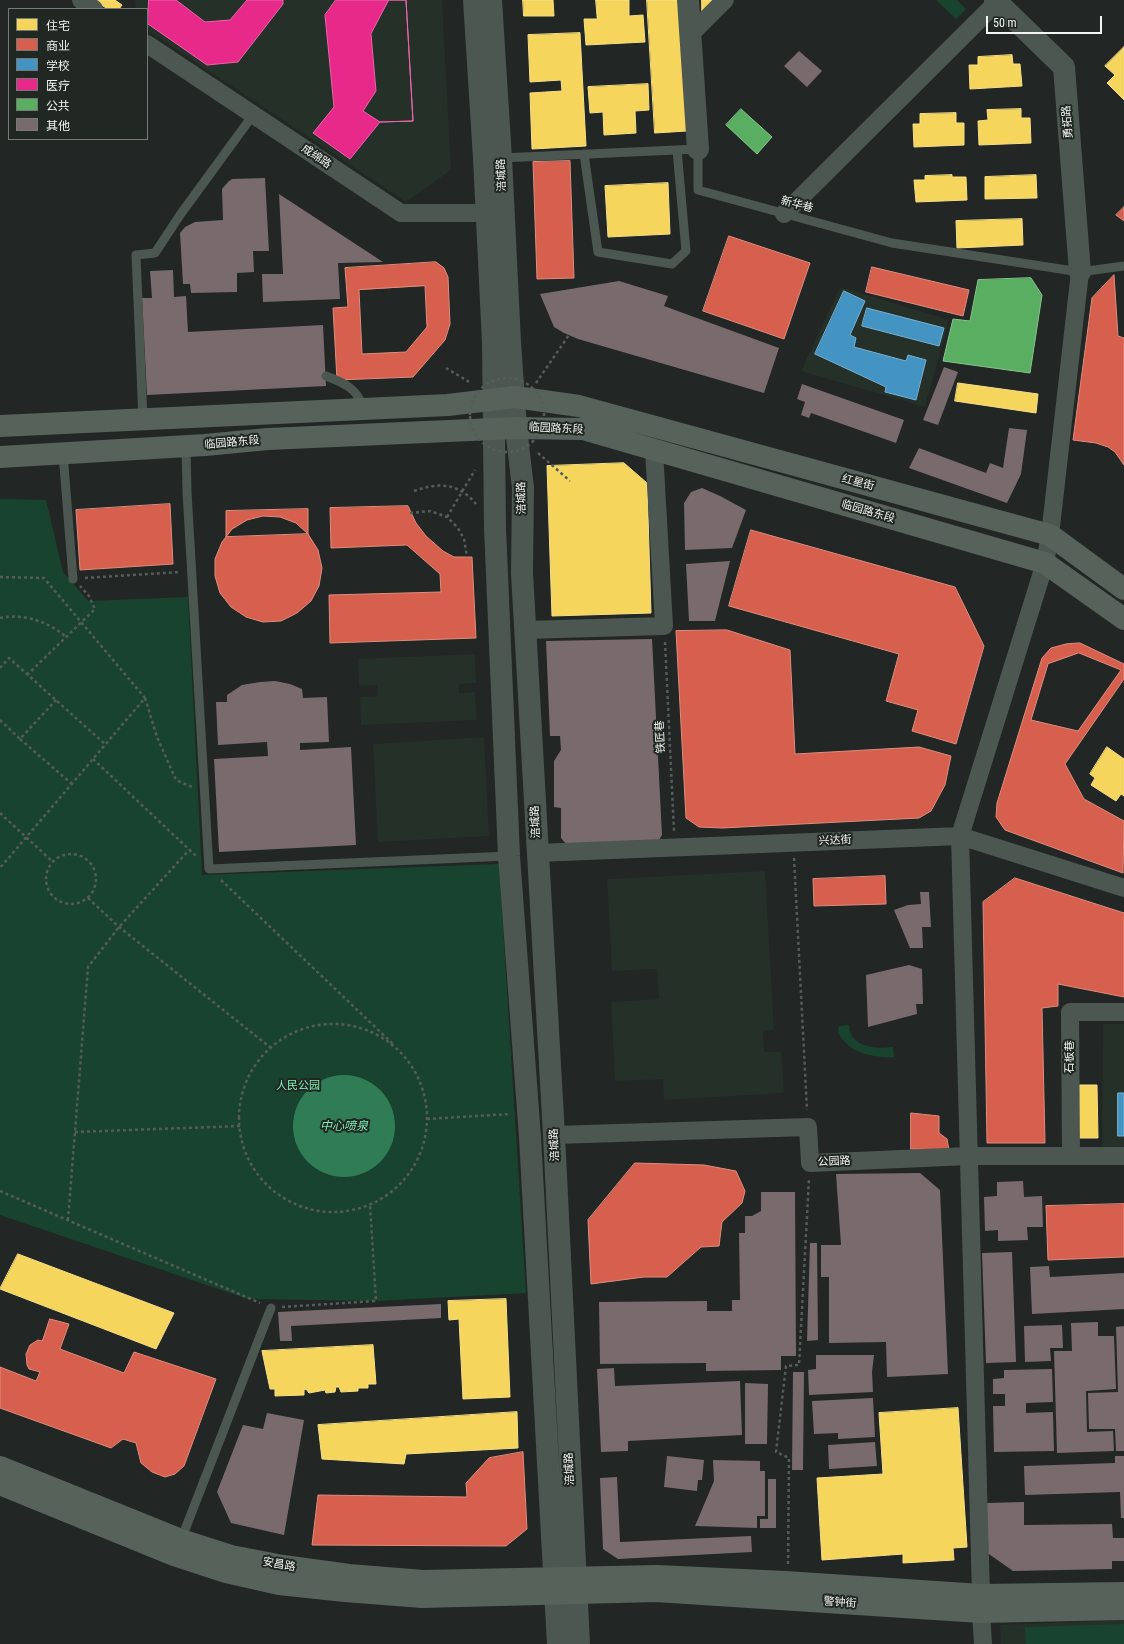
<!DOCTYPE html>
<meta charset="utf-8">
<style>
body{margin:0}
#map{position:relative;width:1124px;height:1644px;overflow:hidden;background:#222624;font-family:"Roboto Condensed","Noto Sans SC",sans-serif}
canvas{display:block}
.legend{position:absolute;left:8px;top:8px;width:140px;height:132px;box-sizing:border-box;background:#212723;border:1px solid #757a76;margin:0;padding:5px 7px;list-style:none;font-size:12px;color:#f2f6f3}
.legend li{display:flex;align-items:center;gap:8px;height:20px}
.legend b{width:20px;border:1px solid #757a76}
.scale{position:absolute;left:986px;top:16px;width:116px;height:18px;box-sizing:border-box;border:2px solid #f2f6f3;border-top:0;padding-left:5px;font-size:12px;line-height:14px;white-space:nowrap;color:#f2f6f3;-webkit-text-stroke:3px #212723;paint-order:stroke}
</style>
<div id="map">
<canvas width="1124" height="1644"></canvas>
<ul class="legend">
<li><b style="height:11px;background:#f6d55c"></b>住宅</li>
<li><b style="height:11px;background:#d6604d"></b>商业</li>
<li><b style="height:11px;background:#4393c3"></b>学校</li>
<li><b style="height:11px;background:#e7298a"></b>医疗</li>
<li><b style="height:11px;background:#5aae61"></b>公共</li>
<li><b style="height:11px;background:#796b6d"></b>其他</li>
</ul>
<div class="scale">50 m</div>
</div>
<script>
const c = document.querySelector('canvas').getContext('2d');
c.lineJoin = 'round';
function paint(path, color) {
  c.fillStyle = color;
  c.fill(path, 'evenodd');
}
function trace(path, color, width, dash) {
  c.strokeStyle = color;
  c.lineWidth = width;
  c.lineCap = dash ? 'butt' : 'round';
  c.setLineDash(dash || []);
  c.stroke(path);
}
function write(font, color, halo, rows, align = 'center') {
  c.font = font + ' "Roboto Condensed","Noto Sans SC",sans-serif';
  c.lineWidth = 4;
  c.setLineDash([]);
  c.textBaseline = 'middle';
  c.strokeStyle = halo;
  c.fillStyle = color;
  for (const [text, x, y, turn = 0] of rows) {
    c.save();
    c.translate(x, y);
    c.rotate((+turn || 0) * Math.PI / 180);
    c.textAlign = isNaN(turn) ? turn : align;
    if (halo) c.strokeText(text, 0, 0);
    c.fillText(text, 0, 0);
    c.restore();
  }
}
paint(new Path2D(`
 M 135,0 L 442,0 L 451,170 L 406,202 L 147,30 L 147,9 L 136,9 Z
 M 840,287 L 949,320 L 925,407 L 801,371 Z
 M 475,654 L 476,683 L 459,684 L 459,693 L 475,692 L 477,720 L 361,725 L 360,697 L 378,696 L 377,685 L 359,686 L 358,659 Z
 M 484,737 L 489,836 L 378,842 L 373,744 Z
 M 765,871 L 774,1030 L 763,1031 L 764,1052 L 781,1052 L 784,1093 L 664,1100 L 663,1079 L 615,1081 L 611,1002 L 659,999 L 657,969 L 612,971 L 607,879 Z
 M 1103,1024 L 1124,1024 L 1124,1149 L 1102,1149 Z
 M 1124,1620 L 1124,1644 L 1001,1644 L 1000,1625 Z`), '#253029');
paint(new Path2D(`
 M 936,0 L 957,0 L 966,9 L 956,19 Z
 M 0,499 L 46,500 L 63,572 L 88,601 L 188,597 L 202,875 L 499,864 L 526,1293 L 376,1301 L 248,1299 L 0,1215 Z
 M 849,1025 C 850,1048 876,1049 893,1047 L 894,1057 C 890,1058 886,1057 882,1057 C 863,1055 847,1050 838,1032 L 839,1026 Z
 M 1124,1624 L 1124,1644 L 1026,1644 L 1025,1627 Z`), '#18442f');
paint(new Path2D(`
 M293 1126a51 51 0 1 1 102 0a51 51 0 1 1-102 0Z`), '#2f7c57');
const homes = new Path2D(`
 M 94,0 L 115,0 L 122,5 L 119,9 L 108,9 Z
 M 523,0 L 553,0 L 554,16 L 524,16 Z
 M 596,0 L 629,0 L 629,16 L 643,15 L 645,42 L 586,45 L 584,19 L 597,19 Z
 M 647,0 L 678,0 L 687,131 L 655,133 Z
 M 702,0 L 713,0 L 702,11 Z
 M 580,33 L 586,146 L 532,149 L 530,93 L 562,91 L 561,80 L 530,82 L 528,35 Z
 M 1124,47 L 1124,100 L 1107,83 L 1115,75 L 1105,66 Z
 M 1012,55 L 1013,64 L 1020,64 L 1022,86 L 970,89 L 969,65 L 978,65 L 978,57 Z
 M 648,84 L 649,110 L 635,111 L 636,133 L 604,135 L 603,112 L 590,113 L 588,87 Z
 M 1021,109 L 1021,118 L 1030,118 L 1031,143 L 979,145 L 978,121 L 988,120 L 987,110 Z
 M 956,113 L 956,123 L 964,123 L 964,145 L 914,147 L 913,124 L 920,124 L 920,114 Z
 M 952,175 L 952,177 L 966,177 L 967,200 L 916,202 L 914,180 L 925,180 L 925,176 Z
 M 1036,175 L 1037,198 L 985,199 L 985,177 Z
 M 668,183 L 670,234 L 608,237 L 605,186 Z
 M 1022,219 L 1023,245 L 957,248 L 956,221 Z
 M 958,383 L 1038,394 L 1036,413 L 955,401 Z
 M 624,463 L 647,483 L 651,613 L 552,616 L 547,466 Z
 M 783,720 L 788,810 L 692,811 L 686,722 Z
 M 1107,747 L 1124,759 L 1124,796 L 1121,794 L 1116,801 L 1091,785 L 1095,778 L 1090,774 Z
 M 1076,1085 L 1097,1085 L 1098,1138 L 1077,1138 Z
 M 1124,1210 L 1124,1253 L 1053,1255 L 1052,1212 Z
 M 18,1254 L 174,1313 L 156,1349 L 0,1289 Z
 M 506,1299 L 510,1397 L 463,1399 L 459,1319 L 449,1320 L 448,1301 Z
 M 373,1345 L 376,1384 L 368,1384 L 368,1388 L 358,1388 L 358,1391 L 341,1392 L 339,1387 L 336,1387 L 335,1392 L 326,1393 L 325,1390 L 309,1393 L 306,1389 L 304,1390 L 304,1395 L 275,1396 L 275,1389 L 270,1389 L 262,1351 Z
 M 958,1408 L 967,1547 L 953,1548 L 954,1560 L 903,1563 L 903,1554 L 822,1560 L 817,1478 L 883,1474 L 879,1413 Z
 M 517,1412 L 518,1448 L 406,1454 L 404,1464 L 322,1459 L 318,1425 Z`);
paint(homes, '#f6d55c');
trace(homes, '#f5df89', 1);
const shops = new Path2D(`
 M 570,161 L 574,278 L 537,279 L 533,162 Z
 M 1124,207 L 1124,221 L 1116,215 Z
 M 729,236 L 810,263 L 784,339 L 703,311 Z
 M 436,262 L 444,268 L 448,277 L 450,324 L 445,340 L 413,377 L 337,380 L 333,308 L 348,307 L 345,268 Z
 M 872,267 L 969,290 L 963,316 L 866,292 Z
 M 1114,275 L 1118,336 L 1124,338 L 1124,465 L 1115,452 L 1108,447 L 1096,443 L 1073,440 L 1092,298 Z
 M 425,286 L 427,327 L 406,352 L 362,354 L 359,290 Z
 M 170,504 L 173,564 L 80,570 L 76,510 Z
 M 408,506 L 416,523 L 426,536 L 443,551 L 454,557 L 472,557 L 476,638 L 330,643 L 329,595 L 441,592 L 440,574 L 407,545 L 331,548 L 330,508 Z
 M 308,509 L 308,534 L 296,523 L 280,517 L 263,516 L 247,520 L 232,529 L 226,537 L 226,511 Z
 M 751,530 L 955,587 L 984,646 L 956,744 L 912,731 L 918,710 L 886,701 L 899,654 L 729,606 Z
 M 308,534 L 318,550 L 322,568 L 319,586 L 311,601 L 297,613 L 281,621 L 263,622 L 246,617 L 231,607 L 220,593 L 215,576 L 215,559 L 222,542 L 226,537 Z
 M 727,630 L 790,650 L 795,754 L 919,747 L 951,756 L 945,785 L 931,811 L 919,818 L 722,828 L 699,827 L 686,818 L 676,631 Z
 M 1080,643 L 1124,664 L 1124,679 L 1065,764 L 1084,799 L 1124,821 L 1123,873 L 1005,830 L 996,817 L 997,803 L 1042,658 L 1051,648 L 1066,644 Z
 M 1079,653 L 1121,670 L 1078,731 L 1031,720 L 1048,664 Z
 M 885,876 L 886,904 L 814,906 L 813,879 Z
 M 1015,878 L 1124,913 L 1124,997 L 1058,984 L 1058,1006 L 1042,1008 L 1045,1143 L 987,1143 L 983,902 Z
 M 911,1113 L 939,1116 L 939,1133 L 947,1139 L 949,1150 L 911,1149 Z
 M 635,1163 L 704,1165 L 736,1171 L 745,1191 L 742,1203 L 722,1222 L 719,1246 L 701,1247 L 667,1277 L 644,1277 L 591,1284 L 588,1220 Z
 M 1124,1204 L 1124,1257 L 1048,1260 L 1046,1206 Z
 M 50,1319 L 69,1324 L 60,1349 L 124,1373 L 134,1352 L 216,1379 L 184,1466 L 175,1474 L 165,1477 L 152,1472 L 141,1463 L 136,1443 L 123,1439 L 111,1448 L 0,1408 L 0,1367 L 36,1381 L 40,1372 L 29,1369 L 27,1365 L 26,1354 L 30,1345 L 38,1340 L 42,1341 Z
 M 523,1452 L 527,1529 L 506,1546 L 312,1545 L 318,1495 L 467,1497 L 466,1483 L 489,1458 Z`);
paint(shops, '#d6604d');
trace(shops, '#de8d7f', 1);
const schools = new Path2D(`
 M 844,291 L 865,301 L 850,335 L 856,338 L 854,347 L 906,361 L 908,355 L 926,360 L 916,400 L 885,392 L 886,387 L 815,354 Z
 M 867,308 L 944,328 L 939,346 L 862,326 Z
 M 1118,1093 L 1124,1093 L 1124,1136 L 1118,1136 Z`);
paint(schools, '#4393c3');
trace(schools, '#78b1d1', 1);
const health = new Path2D(`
 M 149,0 L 176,0 L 205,22 L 230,20 L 247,0 L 283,0 L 283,4 L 238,62 L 207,65 L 148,24 Z
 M 336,0 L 406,0 L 413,121 L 380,122 L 350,159 L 313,133 L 334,107 L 325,15 Z
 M 389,0 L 406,0 L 413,121 L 380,122 L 363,111 L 376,91 L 371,34 Z`);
paint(health, '#e7298a');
trace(health, '#ea66aa', 1);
const public = new Path2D(`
 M 741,109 L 772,137 L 757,154 L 726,125 Z
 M 1031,278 L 1042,295 L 1030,373 L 943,361 L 953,319 L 970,321 L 978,280 Z`);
paint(public, '#5aae61');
trace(public, '#88c48d', 1);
paint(new Path2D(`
 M 799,51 L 822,71 L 807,87 L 784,66 Z
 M 265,178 L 269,251 L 253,251 L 254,272 L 237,273 L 237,292 L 191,293 L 190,284 L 183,284 L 180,233 L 185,227 L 195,222 L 223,220 L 222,189 L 228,182 L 232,179 Z
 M 279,194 L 383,262 L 338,263 L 340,299 L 263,302 L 262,274 L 283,274 Z
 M 173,270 L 174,297 L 186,296 L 188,332 L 323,325 L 326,386 L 147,395 L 142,298 L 152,298 L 150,271 Z
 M 619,281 L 668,296 L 664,306 L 779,348 L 764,393 L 578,339 L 564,333 L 554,327 L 540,294 Z
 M 944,367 L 958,372 L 938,425 L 923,420 Z
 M 802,384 L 904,420 L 896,443 L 811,413 L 809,418 L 801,415 L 805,402 L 797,399 Z
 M 1009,428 L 1027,430 L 1021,474 L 1007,503 L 909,468 L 919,448 L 986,473 L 990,463 L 1003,468 Z
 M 702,488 L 720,496 L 746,510 L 732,548 L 685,550 L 684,503 L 691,492 Z
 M 730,561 L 715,621 L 689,621 L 686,564 Z
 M 652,639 L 662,835 L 659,840 L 567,845 L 561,838 L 561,808 L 554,807 L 554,761 L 561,750 L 560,736 L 550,736 L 546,641 Z
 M 275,681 L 290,684 L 302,689 L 303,698 L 327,697 L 329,742 L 300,743 L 300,750 L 351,747 L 356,845 L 219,852 L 214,759 L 268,756 L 267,742 L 218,745 L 216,702 L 227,702 L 227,695 L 242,685 L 260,682 Z
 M 920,892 L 929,892 L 931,927 L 922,927 L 923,948 L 910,948 L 894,910 L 908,905 L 921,904 Z
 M 909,965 L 922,969 L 923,1004 L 916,1004 L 917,1014 L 868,1027 L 866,975 Z
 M 920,1173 L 940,1190 L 948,1374 L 887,1377 L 886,1342 L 829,1343 L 829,1277 L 821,1277 L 821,1245 L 841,1245 L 836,1174 Z
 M 1023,1181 L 1024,1197 L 1042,1196 L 1043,1227 L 1027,1227 L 1028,1240 L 998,1241 L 998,1230 L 985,1231 L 984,1197 L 997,1196 L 997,1182 Z
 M 761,1192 L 795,1192 L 796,1356 L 781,1356 L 781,1370 L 706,1371 L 706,1363 L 600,1364 L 599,1302 L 707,1301 L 707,1311 L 732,1311 L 732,1300 L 740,1300 L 739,1233 L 745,1233 L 745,1216 L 752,1216 L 761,1211 Z
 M 810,1243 L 817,1243 L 818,1340 L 807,1341 Z
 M 1012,1252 L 1016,1362 L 986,1363 L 982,1253 Z
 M 1049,1266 L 1050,1277 L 1124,1273 L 1124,1309 L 1032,1314 L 1030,1267 Z
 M 441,1304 L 441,1318 L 291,1326 L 292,1341 L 280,1341 L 278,1312 Z
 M 1098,1322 L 1098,1336 L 1114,1336 L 1116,1389 L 1086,1391 L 1087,1432 L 1113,1431 L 1114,1451 L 1057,1453 L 1054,1351 L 1072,1351 L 1071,1323 Z
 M 1062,1325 L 1063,1348 L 1050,1348 L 1051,1361 L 1025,1362 L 1024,1326 Z
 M 1124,1326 L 1124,1451 L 1116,1451 L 1115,1429 L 1089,1429 L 1088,1393 L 1118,1392 L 1116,1327 Z
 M 816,1355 L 874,1355 L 872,1372 L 873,1392 L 809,1395 L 808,1370 L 816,1369 Z
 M 614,1368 L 615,1386 L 740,1381 L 742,1435 L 628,1441 L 628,1451 L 601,1452 L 597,1369 Z
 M 1052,1369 L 1053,1402 L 1026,1403 L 1026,1413 L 1053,1412 L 1054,1451 L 994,1452 L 993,1406 L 1005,1406 L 1005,1394 L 993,1394 L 993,1379 L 1004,1378 L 1004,1370 Z
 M 793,1372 L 804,1372 L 803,1470 L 792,1470 Z
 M 745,1383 L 768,1384 L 767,1444 L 745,1444 Z
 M 873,1398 L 875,1437 L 838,1439 L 838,1433 L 814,1434 L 812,1401 Z
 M 267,1413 L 304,1420 L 284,1535 L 231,1523 L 217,1492 L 243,1425 L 263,1429 Z
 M 875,1442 L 877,1466 L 829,1469 L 828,1445 Z
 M 667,1456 L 704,1460 L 702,1480 L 698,1480 L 697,1491 L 664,1487 Z
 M 1115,1456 L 1124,1456 L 1124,1518 L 1121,1518 L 1120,1492 L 1025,1495 L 1024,1466 L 1115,1463 Z
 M 713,1460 L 760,1461 L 760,1471 L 765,1471 L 765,1516 L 757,1516 L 757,1528 L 695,1526 L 714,1481 Z
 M 617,1477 L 620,1542 L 751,1536 L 752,1552 L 618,1559 L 603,1549 L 600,1478 Z
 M 768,1479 L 776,1479 L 776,1528 L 760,1528 L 760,1519 L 768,1519 Z
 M 1024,1502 L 1024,1525 L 1112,1524 L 1113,1538 L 1124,1538 L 1124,1561 L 1112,1561 L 1112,1569 L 1013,1571 L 986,1552 L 986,1503 Z`), '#796b6d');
trace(new Path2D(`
 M 446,368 L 471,383
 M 536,383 L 569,335
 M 538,453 L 570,481
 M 414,491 C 438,482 459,483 476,504
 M 410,513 L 430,511 L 447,517 L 458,528 L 464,539 L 467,557
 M 447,517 L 475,470
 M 0,577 L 44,578 L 145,698 L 0,868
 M 85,578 L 180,572
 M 0,618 C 24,613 49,622 66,637
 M 665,642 L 674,831
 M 0,668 L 9,658 L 105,744
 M 27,675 L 95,609 L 89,596 L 80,586
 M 145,698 L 157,737 L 176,780 L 192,787
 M 0,720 L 20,739 L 56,700
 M 20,739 L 72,784
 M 93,759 L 196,856
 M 0,813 L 53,862
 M46 879a25 25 0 1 1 50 0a25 25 0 1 1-50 0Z
 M 794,858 L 807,1110
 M 221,880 L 394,1045
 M 88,898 L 119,927 L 271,1048
 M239 1118a94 94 0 1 1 188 0a94 94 0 1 1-188 0Z
 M 427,1119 L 510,1114
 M 75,1132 L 240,1126
 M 0,1191 L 260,1303
 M 68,1220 L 88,967 L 119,927 L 189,850
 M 282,1307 L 376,1301 L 370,1204
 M 788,1564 L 789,1458 L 776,1452 L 786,1366 L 799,1365 L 809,1179`), '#565c59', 2.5, [3, 3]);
trace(new Path2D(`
 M 584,154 L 598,252 L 672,264 L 686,251 L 677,150
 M 501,158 L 698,149 L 698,190 L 892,243 L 1080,272 L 1124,266
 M 326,376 C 342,382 360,389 362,409
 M 143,419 L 136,255 L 155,253 L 180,215 L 253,115
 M 186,446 L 187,492 L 209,869 L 509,856
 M 63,453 L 73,579
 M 181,1540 L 271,1308`), '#4c5751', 9);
trace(new Path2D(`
 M 81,0 L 94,9
 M 690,35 L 725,0
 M 147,44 L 401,213 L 500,213
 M 784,214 L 999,0
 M 525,630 L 664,626 L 654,450
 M 538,853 L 960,836 L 1124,888
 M 554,1135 L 808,1127 L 810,1163 L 969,1156 L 1124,1156
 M 1071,1156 L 1070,1012 L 1124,1012
 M 981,1595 L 960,836 L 1045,563 L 1050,535 L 1080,272
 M 981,1612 L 983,1644`), '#4c5751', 18);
trace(new Path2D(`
 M 474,0 L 484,158 L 493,343 L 495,528 L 509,856 L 530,1137 L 558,1644
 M 491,0 L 501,158 L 510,342 L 516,428 L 523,488 L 522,573 L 554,1135 L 579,1644
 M 688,0 L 698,149
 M 995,0 L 1064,67 L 1080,272`), '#4c5751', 22);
trace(new Path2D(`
 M 0,426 L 448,405 L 515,397 L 579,406 L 1050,535 L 1124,589
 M 0,457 L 205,445 L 268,439 L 516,428 L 583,429 L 1045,563 L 1124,619
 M 0,1467 L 181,1540 L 231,1556 L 283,1566 L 349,1575 L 423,1581 L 657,1576 L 786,1582 L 981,1595 L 1124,1593
 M 0,1484 L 174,1555 L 226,1572 L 279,1584 L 345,1591 L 422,1597 L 656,1591 L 981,1612 L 1124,1609`), '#56625a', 22);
trace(new Path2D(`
 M470 415a37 37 0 1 1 74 0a37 37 0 1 1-74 0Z`), '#565c59', 2.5, [3, 3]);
write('11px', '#f2f6f3', '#212723', [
 ["勇拓路",1068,122,-94],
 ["成绵路",316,157,34],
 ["涪城路",502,175,-92],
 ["新华巷",797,205,15],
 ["临园路东段",556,429,3],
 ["临园路东段",232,443,-5],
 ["红星街",858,483,15],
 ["涪城路",522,498,-91],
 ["临园路东段",868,512,16],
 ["铁匠巷",661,737,-93],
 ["涪城路",536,822,-93],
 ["兴达街",835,841,-3],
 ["石板巷",1070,1057,-90],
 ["涪城路",555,1145,-93],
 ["公园路",834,1162,-3],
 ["涪城路",570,1469,-93],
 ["安昌路",279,1565,10],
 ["警钟街",840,1603,4]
]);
write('11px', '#80f1b4', '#212723', [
 ["人民公园",298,1086]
]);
write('italic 12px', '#7becb0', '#212723', [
 ["中心喷泉",344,1127]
]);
</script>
